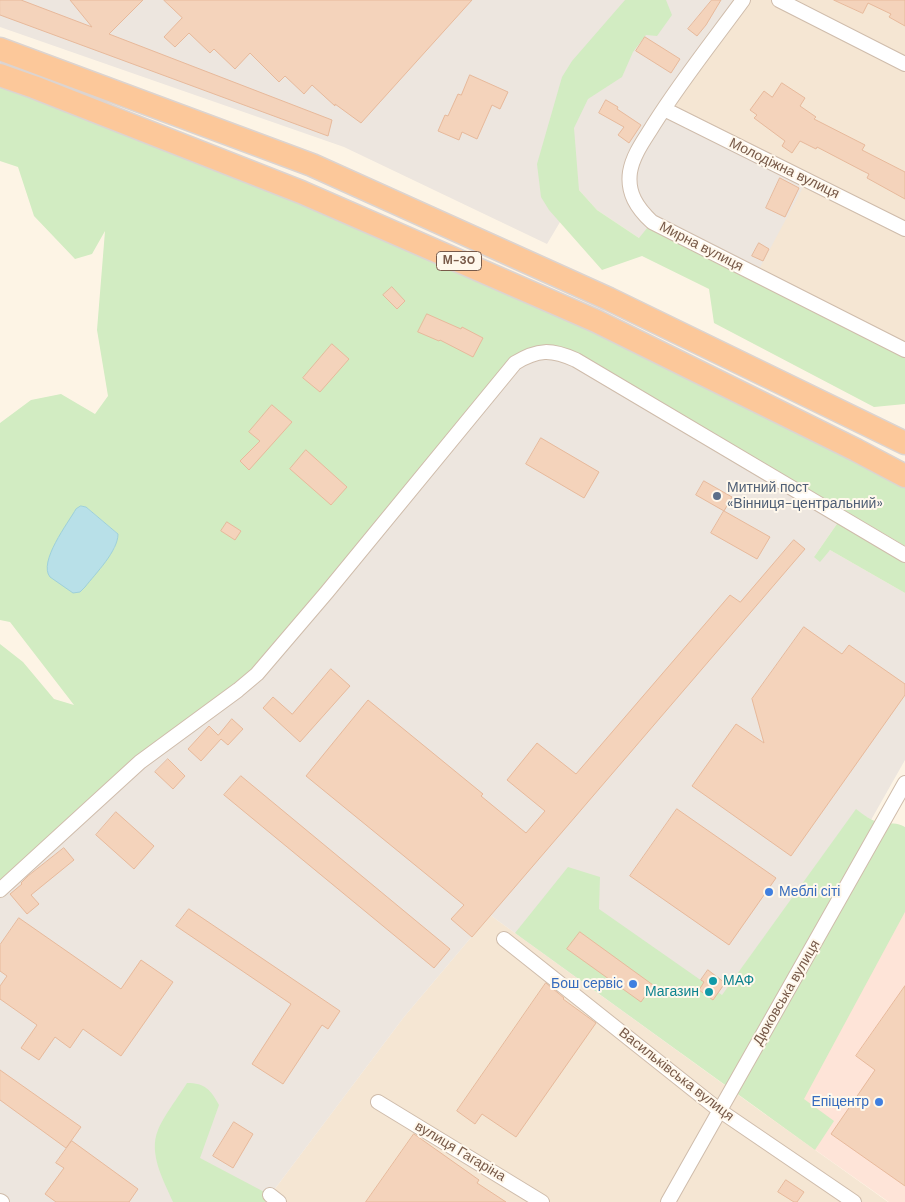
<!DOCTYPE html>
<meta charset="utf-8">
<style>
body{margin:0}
canvas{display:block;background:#fdf4e5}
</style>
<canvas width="905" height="1202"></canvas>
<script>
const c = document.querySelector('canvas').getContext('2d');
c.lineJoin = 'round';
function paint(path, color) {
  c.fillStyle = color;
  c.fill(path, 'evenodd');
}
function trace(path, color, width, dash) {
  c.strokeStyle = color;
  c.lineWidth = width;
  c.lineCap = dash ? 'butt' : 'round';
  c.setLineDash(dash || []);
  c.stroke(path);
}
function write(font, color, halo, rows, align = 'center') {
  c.font = font + ' "DM Sans",sans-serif';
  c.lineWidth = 4;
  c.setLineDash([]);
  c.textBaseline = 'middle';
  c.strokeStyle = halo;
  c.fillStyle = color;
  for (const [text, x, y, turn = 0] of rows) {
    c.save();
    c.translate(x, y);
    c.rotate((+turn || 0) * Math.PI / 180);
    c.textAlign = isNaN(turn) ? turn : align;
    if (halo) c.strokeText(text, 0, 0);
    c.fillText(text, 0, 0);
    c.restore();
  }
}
paint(new Path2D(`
 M 743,0 L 905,0 L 905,350 L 756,275 L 664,109 Z
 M 490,915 L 766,1115 L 888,1202 L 265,1202 L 404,1017 Z`), '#f5e6d3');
paint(new Path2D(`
 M 905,858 L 905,1202 L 889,1202 L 766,1115 Z`), '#fee4d8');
paint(new Path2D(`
 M 0,0 L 743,0 L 664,109 L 807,180 L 756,275 L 639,238 L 597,210 L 579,190 L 547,244 L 344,147 L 0,27 Z
 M 548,351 L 841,518 L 814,557 L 830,550 L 905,593 L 905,760 L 871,820 L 856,810 L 681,1053 L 490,915 L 404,1017 L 265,1202 L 0,1202 L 0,890 L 515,363 Z`), '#ede6df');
paint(new Path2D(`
 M 625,0 L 666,0 L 672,15 L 657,36 L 646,35 L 633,52 L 622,77 L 588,99 L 574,128 L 579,190 L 597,210 L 639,238 L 652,222 L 905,350 L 905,404 L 874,407 L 714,323 L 709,289 L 642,256 L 602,270 L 549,210 L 541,197 L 537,164 L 562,77 L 572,61 Z
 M 0,86 L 110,126 L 298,198 L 593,328 L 905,487 L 905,546 L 587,359 L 530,354 L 257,674 L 139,762 L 0,890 L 0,644 L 23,662 L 54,699 L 74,705 L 10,622 L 0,620 L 0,423 L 31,400 L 61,394 L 95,414 L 108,396 L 97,330 L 105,231 L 92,254 L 75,259 L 34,216 L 18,167 L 0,161 ZM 81,506 L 86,507 L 118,534 L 114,549 L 79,592 Z
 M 841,518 L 905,555 L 905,593 L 830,550 L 820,562 L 814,557 Z
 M 856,809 C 864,815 871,821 881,823 C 890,824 897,822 905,827 L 905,912 L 804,1099 L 834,1121 L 815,1150 L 515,933 L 568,867 L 600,877 L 599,909 L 722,995 Z
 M 187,1083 C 205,1083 211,1090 219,1105 L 200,1158 L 270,1195 L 265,1202 L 173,1202 C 164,1181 148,1154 158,1130 C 163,1117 179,1096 187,1083 Z`), '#d2ecc2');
const water = new Path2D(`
 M 81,506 L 86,507 L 118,534 C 118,551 96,573 85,587 L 80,592 L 73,593 L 50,577 C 38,562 68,523 76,509 Z`);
paint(water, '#b8e0e8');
trace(water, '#9ed0da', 1);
const building = new Path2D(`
 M 0,0 L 21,0 L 92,27 L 70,0 L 143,0 L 109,34 L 332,120 L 328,136 L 0,15 Z
 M 164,0 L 472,0 L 361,123 L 335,104 L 335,106 L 312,85 L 304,94 L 285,76 L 279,82 L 250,53 L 235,69 L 214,49 L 210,53 L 189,33 L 175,47 L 164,37 L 182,18 Z
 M 712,0 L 721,0 L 706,25 L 697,36 L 688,29 Z
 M 834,0 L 905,0 L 905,26 L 889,17 L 891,14 L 868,3 L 863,13 Z
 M 645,37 L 680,59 L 671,73 L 636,51 Z
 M 470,75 L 508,92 L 500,109 L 492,105 L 477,139 L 462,132 L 459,140 L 438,131 L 445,115 L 448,116 L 458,94 L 461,95 Z
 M 782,83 L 805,98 L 800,106 L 816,117 L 814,119 L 865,145 L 862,150 L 905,172 L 905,199 L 867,178 L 869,174 L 861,170 L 817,147 L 816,149 L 800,141 L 792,153 L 782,146 L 785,141 L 754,118 L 757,115 L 750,110 L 764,91 L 772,97 Z
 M 606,100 L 618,107 L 617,109 L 641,125 L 629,143 L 618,135 L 624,127 L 599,113 Z
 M 780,178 L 799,188 L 785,217 L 766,208 Z
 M 759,243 L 769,249 L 763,261 L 752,256 Z
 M 392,287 L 405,301 L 397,309 L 383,295 Z
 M 427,314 L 461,329 L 462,327 L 483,338 L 473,357 L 440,340 L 439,341 L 418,332 Z
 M 332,344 L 349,359 L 320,392 L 303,378 Z
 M 272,405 L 292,422 L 249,470 L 240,461 L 260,441 L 249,432 Z
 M 541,438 L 599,472 L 584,498 L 526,464 Z
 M 306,450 L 347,487 L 331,505 L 290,469 Z
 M 704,481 L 732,497 L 724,511 L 696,495 Z
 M 724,511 L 770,537 L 757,559 L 711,533 Z
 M 227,522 L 241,531 L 235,540 L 221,531 Z
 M 794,540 L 805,549 L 472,937 L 451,919 L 464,905 L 306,776 L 368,700 L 483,794 L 481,796 L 526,833 L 545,811 L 507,780 L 537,743 L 576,774 L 730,595 L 740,602 Z
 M 804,627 L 842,654 L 849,645 L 905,684 L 905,695 L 791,856 L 692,786 L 736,724 L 764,743 L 752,699 Z
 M 331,669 L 350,686 L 300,742 L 263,708 L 273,697 L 292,714 Z
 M 232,719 L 243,729 L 228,745 L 221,739 L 201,761 L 188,749 L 209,726 L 218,735 Z
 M 168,759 L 185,776 L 173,789 L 155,772 Z
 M 241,776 L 450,949 L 434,968 L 224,795 Z
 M 677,809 L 776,878 L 729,945 L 630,876 Z
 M 116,812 L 154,846 L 134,869 L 96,835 Z
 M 64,848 L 74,860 L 31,895 L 39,904 L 27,914 L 10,894 L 22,884 L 21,883 L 28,876 Z
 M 189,909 L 340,1011 L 328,1029 L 322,1025 L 283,1084 L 252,1064 L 291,1004 L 176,926 Z
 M 19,918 L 121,989 L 141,960 L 173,982 L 121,1056 L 83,1029 L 70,1048 L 55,1037 L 39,1060 L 21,1048 L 37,1025 L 0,999 L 0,986 L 7,976 L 0,971 L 0,945 Z
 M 580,932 L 653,985 L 641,1002 L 567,949 Z
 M 708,970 L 725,983 L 713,1000 L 699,990 L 704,982 L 701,980 Z
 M 546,983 L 564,998 L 563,999 L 596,1023 L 516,1137 L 482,1114 L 475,1124 L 457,1111 Z
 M 905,986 L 905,1186 L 831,1134 L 875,1070 L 856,1056 Z
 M 0,1070 L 81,1127 L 66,1148 L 0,1100 Z
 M 234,1122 L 253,1134 L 233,1168 L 213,1156 Z
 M 414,1134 L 479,1180 L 477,1183 L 506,1202 L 366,1202 Z
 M 72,1141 L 138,1189 L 129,1202 L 56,1202 L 45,1194 L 64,1168 L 56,1163 Z
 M 786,1180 L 804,1192 L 797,1202 L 794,1202 L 778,1192 Z`);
paint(building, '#f4d3bb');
trace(building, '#e7b99b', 1);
const minor = new Path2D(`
 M 743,0 C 713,41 681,81 654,124 C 645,139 633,154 630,172 C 627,193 637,208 652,222 L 905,350
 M 779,0 L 905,64
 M 664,109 L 905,229
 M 0,890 L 140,762 L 238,690 L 257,674 L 327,592 L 515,363 C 538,349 551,349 576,360 L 905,555
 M 504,939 L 719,1110 L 854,1202
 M 378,1102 L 542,1202
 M 270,1195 L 279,1202
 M 0,1201 L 2,1202
 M 668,1202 L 905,783`);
const trunk = new Path2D(`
 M 0,49 L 312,165 L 609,299 L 905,443
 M 0,75 L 34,87 L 301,192 L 596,321 L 856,450 L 905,476`);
trace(minor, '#cfbcab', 16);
trace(trunk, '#dcd4d0', 25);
trace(minor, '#fff', 14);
trace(trunk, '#fcc89a', 22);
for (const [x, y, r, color] of [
 [717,496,5,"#5c6f8a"],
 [769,892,5,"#3f7fe0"],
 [713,981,5,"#0f9aa8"],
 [633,984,5,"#3f7fe0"],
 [709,992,5,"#0f9aa8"],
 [879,1102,5,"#3f7fe0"]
]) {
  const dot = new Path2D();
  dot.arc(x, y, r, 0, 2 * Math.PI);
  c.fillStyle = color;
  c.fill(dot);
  trace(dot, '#fff8ec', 2);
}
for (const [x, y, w] of [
 [459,261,45]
]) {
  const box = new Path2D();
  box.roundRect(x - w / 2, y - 9.5, w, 19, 4);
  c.fillStyle = '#fff8ec';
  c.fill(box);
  trace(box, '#785a49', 1);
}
write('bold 12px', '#785a49', null, [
 ["М-30",459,261]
]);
write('14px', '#785a49', '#fff8ec', [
 ["Молодіжна вулиця",784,169,26],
 ["Мирна вулиця",701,247,27],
 ["Дюковська вулиця",787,993,-60],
 ["Васильківська вулиця",676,1075,38],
 ["вулиця Гагаріна",460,1152,31]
]);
write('14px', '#4e5e75', '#fff8ec', [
 ["Митний пост",727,488],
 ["«Вінниця-центральний»",727,504]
], 'left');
write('14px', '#366cbe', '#fff8ec', [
 ["Меблі сіті",779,892,"left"],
 ["Бош сервіс",623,984],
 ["Епіцентр",869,1102]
], 'right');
write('14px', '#0d838f', '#fff8ec', [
 ["МАФ",723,981],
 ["Магазин",699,992,"right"]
], 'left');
</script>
